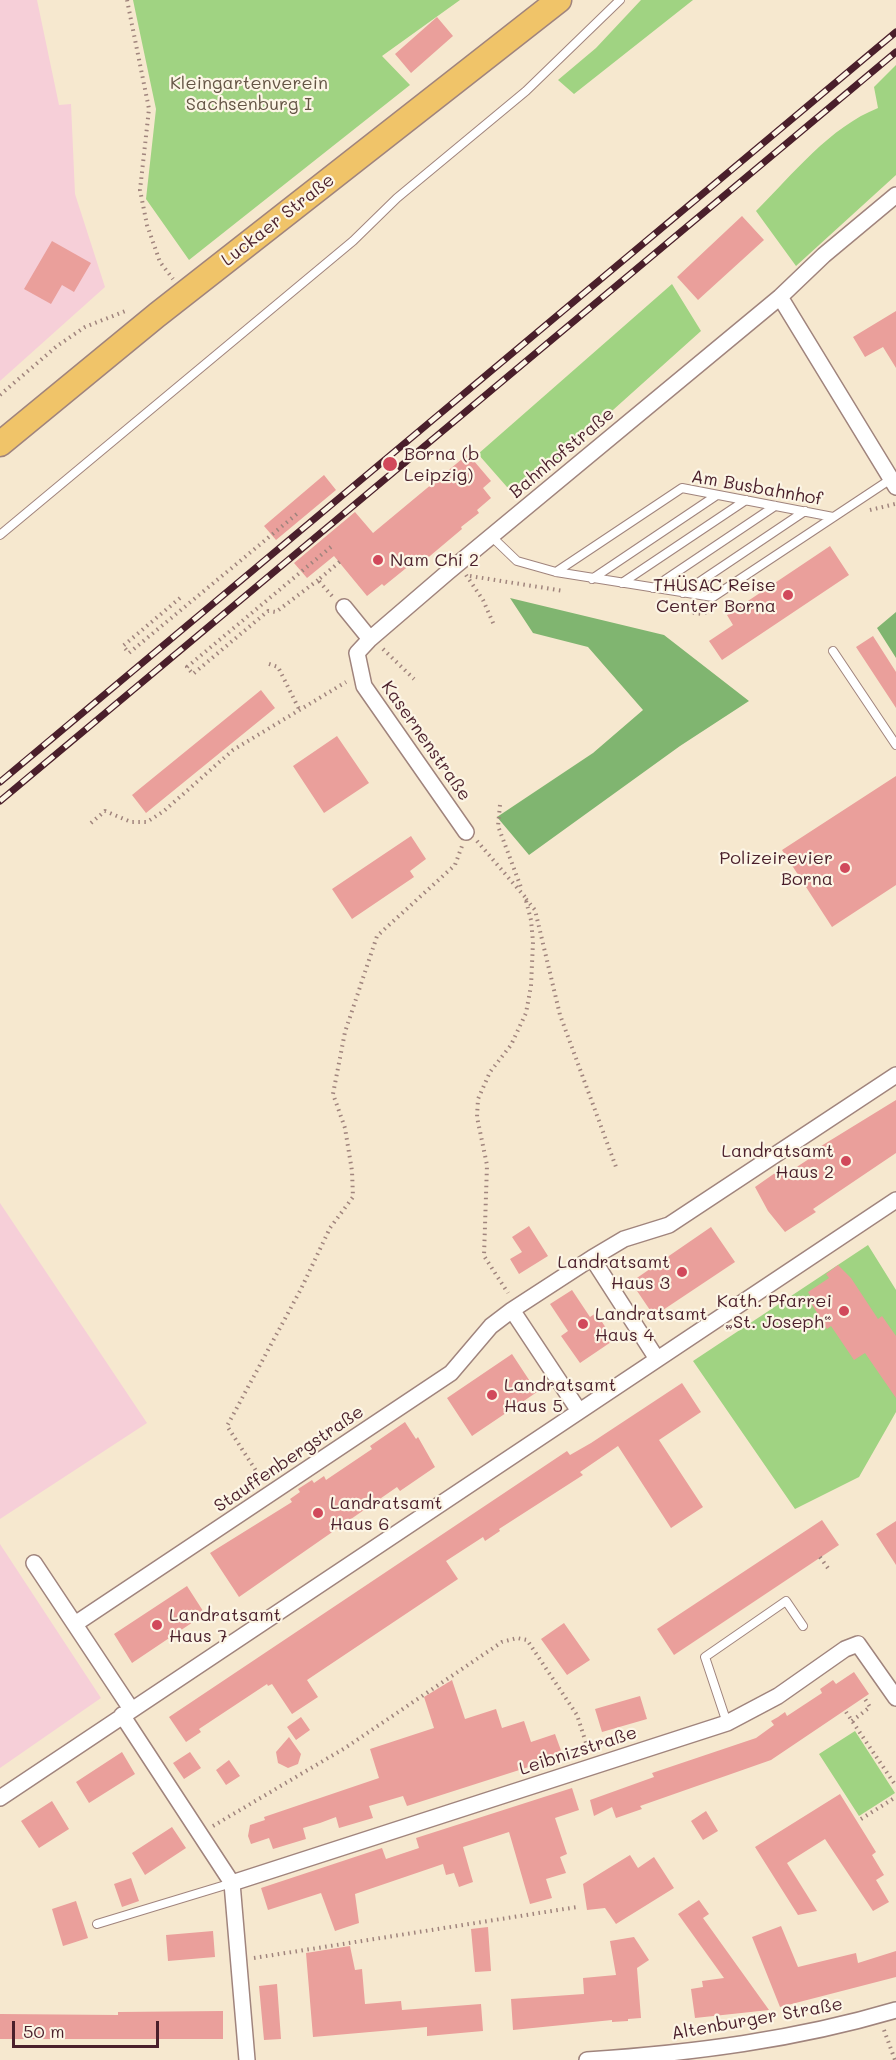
<!DOCTYPE html>
<meta charset="utf-8">
<style>
body{margin:0}
#map{position:relative;width:896px;height:2060px;overflow:hidden;background:#f6e8cf;font-family:Mali,sans-serif}
canvas{display:block}
.scale{position:absolute;left:12px;top:2021px;width:147px;height:27px;box-sizing:border-box;border:3px solid #4a1f2b;border-top:0;padding-left:8px;font-size:18px;line-height:21px;white-space:nowrap;color:#4a1f2b;-webkit-text-stroke:4px #fcf5e5;paint-order:stroke}
</style>
<div id="map">
<canvas width="896" height="2060"></canvas>
<div class="scale">50 m</div>
</div>
<script>
const c = document.querySelector('canvas').getContext('2d');
c.lineJoin = 'round';
function paint(path, color) {
  c.fillStyle = color;
  c.fill(path, 'evenodd');
}
function trace(path, color, width, dash) {
  c.strokeStyle = color;
  c.lineWidth = width;
  c.lineCap = dash ? 'butt' : 'round';
  c.setLineDash(dash || []);
  c.stroke(path);
}
function write(font, color, halo, rows, align = 'center') {
  c.font = font + ' Mali,sans-serif';
  c.lineWidth = 4.5;
  c.setLineDash([]);
  c.textBaseline = 'middle';
  c.strokeStyle = halo;
  c.fillStyle = color;
  for (const [text, x, y, turn = 0] of rows) {
    c.save();
    c.translate(x, y);
    c.rotate((+turn || 0) * Math.PI / 180);
    c.textAlign = isNaN(turn) ? turn : align;
    if (halo) c.strokeText(text, 0, 0);
    c.fillText(text, 0, 0);
    c.restore();
  }
}
paint(new Path2D(`
 M 0,0 L 37,0 L 59,105 L 71,104 L 75,194 L 105,287 L 0,381 Z
 M 0,1203 L 147,1423 L 0,1519 Z
 M 0,1544 L 101,1698 L 0,1768 Z`), '#f6cfd8');
paint(new Path2D(`
 M 133,0 L 460,0 L 382,56 L 410,85 L 189,260 L 146,199 L 156,109 Z
 M 641,0 L 693,0 L 574,94 L 558,80 L 596,48 Z
 M 896,65 L 896,175 L 796,266 L 756,211 C 793,174 830,127 878,108 L 874,87 Z
 M 672,284 L 701,331 L 535,480 L 507,487 L 478,454 Z
 M 868,1245 L 896,1290 L 896,1412 L 859,1477 L 795,1509 L 693,1361 Z
 M 855,1731 L 895,1793 L 859,1816 L 819,1754 Z`), '#a0d382');
paint(new Path2D(`
 M 510,598 L 664,635 L 749,701 L 680,746 L 529,855 L 497,817 L 593,753 L 643,710 L 588,647 L 533,633 Z
 M 896,612 L 896,658 L 877,628 Z`), '#80b570');
paint(new Path2D(`
 M 437,17 L 453,36 L 411,73 L 395,54 Z
 M 742,216 L 764,240 L 698,300 L 677,277 Z
 M 52,241 L 91,263 L 74,292 L 62,285 L 51,304 L 24,289 Z
 M 896,311 L 896,368 L 883,347 L 865,357 L 853,337 Z
 M 468,454 L 491,481 L 483,488 L 491,498 L 477,510 L 479,513 L 461,527 L 462,529 L 424,561 L 421,556 L 384,586 L 382,584 L 367,596 L 334,556 L 307,578 L 294,563 L 355,512 L 373,533 Z
 M 324,475 L 336,490 L 276,540 L 264,526 Z
 M 830,546 L 849,575 L 722,660 L 709,641 L 733,625 L 727,615 Z
 M 873,636 L 896,672 L 896,708 L 856,647 Z
 M 261,690 L 275,708 L 146,813 L 132,795 Z
 M 337,736 L 369,783 L 324,813 L 293,766 Z
 M 896,776 L 896,885 L 832,927 L 782,850 Z
 M 411,836 L 426,859 L 410,871 L 414,877 L 352,919 L 332,889 Z
 M 896,1100 L 896,1153 L 813,1209 L 816,1212 L 785,1232 L 768,1211 L 755,1187 L 785,1166 L 789,1172 L 815,1155 L 813,1151 Z
 M 529,1226 L 548,1256 L 519,1274 L 510,1259 L 522,1252 L 512,1237 Z
 M 711,1227 L 735,1262 L 654,1316 L 631,1282 Z
 M 838,1265 L 851,1278 L 878,1319 L 882,1316 L 896,1336 L 896,1398 L 865,1353 L 854,1360 L 831,1326 L 827,1329 L 811,1303 L 813,1301 L 808,1292 L 829,1278 L 826,1274 Z
 M 572,1290 L 590,1317 L 596,1313 L 614,1340 L 580,1363 L 561,1336 L 568,1331 L 550,1304 Z
 M 512,1354 L 537,1392 L 472,1436 L 447,1398 Z
 M 682,1383 L 701,1412 L 659,1440 L 703,1507 L 671,1528 L 618,1446 L 580,1472 L 583,1475 L 499,1529 L 500,1531 L 485,1541 L 483,1537 L 446,1561 L 458,1579 L 307,1680 L 318,1697 L 292,1714 L 272,1684 L 268,1686 L 267,1684 L 199,1729 L 201,1732 L 186,1742 L 169,1717 L 567,1451 L 570,1455 L 591,1443 Z
 M 405,1422 L 416,1439 L 418,1437 L 435,1467 L 400,1491 L 397,1487 L 239,1597 L 210,1553 L 292,1502 L 290,1499 L 300,1492 L 298,1489 L 312,1480 L 314,1483 L 324,1476 L 326,1480 L 372,1449 L 370,1446 Z
 M 822,1520 L 839,1545 L 674,1655 L 657,1629 Z
 M 896,1521 L 896,1565 L 876,1534 Z
 M 187,1586 L 205,1614 L 132,1663 L 114,1634 Z
 M 564,1623 L 590,1660 L 567,1675 L 541,1639 Z
 M 854,1672 L 869,1694 L 771,1760 L 640,1806 L 642,1809 L 616,1818 L 612,1807 L 594,1816 L 590,1800 L 654,1777 L 652,1773 L 756,1738 L 774,1725 L 771,1721 L 778,1717 L 785,1712 L 787,1716 L 822,1693 L 820,1689 L 833,1680 L 836,1684 Z
 M 452,1680 L 465,1719 L 496,1709 L 502,1728 L 524,1721 L 531,1742 L 555,1734 L 563,1756 L 407,1806 L 403,1796 L 369,1806 L 373,1818 L 339,1828 L 336,1817 L 320,1823 L 303,1828 L 306,1839 L 273,1849 L 269,1838 L 251,1844 L 248,1836 L 250,1825 L 265,1820 L 264,1817 L 379,1778 L 370,1749 L 434,1728 L 424,1697 Z
 M 640,1696 L 647,1719 L 602,1732 L 595,1709 Z
 M 301,1717 L 310,1730 L 296,1740 L 287,1727 Z
 M 289,1737 L 301,1754 L 298,1764 L 288,1768 L 278,1763 L 276,1752 Z
 M 122,1752 L 135,1774 L 89,1803 L 76,1782 Z
 M 190,1752 L 201,1768 L 184,1779 L 173,1763 Z
 M 229,1760 L 240,1776 L 226,1785 L 216,1770 Z
 M 572,1788 L 579,1810 L 555,1818 L 567,1854 L 560,1857 L 566,1873 L 546,1879 L 552,1898 L 530,1904 L 509,1832 L 463,1847 L 473,1882 L 459,1887 L 454,1873 L 446,1875 L 443,1864 L 355,1894 L 359,1923 L 335,1931 L 321,1893 L 268,1910 L 261,1888 L 382,1848 L 386,1859 L 419,1848 L 416,1838 Z
 M 840,1794 L 876,1852 L 872,1855 L 884,1875 L 876,1880 L 889,1902 L 873,1911 L 825,1839 L 787,1863 L 817,1911 L 798,1915 L 755,1847 Z
 M 52,1801 L 69,1829 L 39,1848 L 21,1821 Z
 M 706,1811 L 718,1831 L 703,1840 L 691,1821 Z
 M 172,1827 L 186,1848 L 145,1875 L 132,1853 Z
 M 630,1855 L 638,1868 L 654,1857 L 674,1888 L 616,1924 L 605,1908 L 587,1910 L 583,1884 Z
 M 131,1878 L 139,1901 L 122,1907 L 114,1884 Z
 M 699,1900 L 709,1914 L 703,1918 L 769,2010 L 695,2018 L 691,1989 L 703,1987 L 702,1981 L 724,1978 L 678,1914 Z
 M 76,1901 L 88,1938 L 63,1946 L 52,1909 Z
 M 781,1926 L 798,1967 L 856,1953 L 858,1963 L 896,1951 L 896,1977 L 780,2007 L 752,1937 Z
 M 488,1927 L 491,1971 L 475,1972 L 471,1929 Z
 M 213,1931 L 215,1957 L 168,1961 L 166,1935 Z
 M 634,1937 L 649,1960 L 637,1968 L 641,2018 L 628,2019 L 628,2021 L 612,2022 L 612,2020 L 513,2030 L 511,1999 L 584,1994 L 583,1978 L 616,1975 L 610,1941 Z
 M 350,1946 L 355,1970 L 362,1969 L 365,2004 L 401,2001 L 402,2010 L 481,2004 L 483,2031 L 427,2036 L 427,2027 L 313,2037 L 306,1953 Z
 M 277,1984 L 281,2039 L 264,2040 L 259,1986 Z
 M 223,2011 L 223,2039 L 0,2039 L 0,2014 L 118,2015 L 118,2012 Z`), '#ea9f9b');
const lane = new Path2D(`
 M 0,535 L 353,241 L 397,198 L 526,91 L 620,0
 M 492,537 L 517,561 L 556,572 L 713,597 L 891,479
 M 556,572 L 682,488 L 833,517
 M 592,579 L 717,495
 M 622,583 L 746,500
 M 653,588 L 775,506
 M 683,593 L 805,511
 M 833,651 L 896,745
 M 727,1723 L 705,1657 L 786,1601 L 803,1626
 M 97,1924 L 232,1883`);
const street = new Path2D(`
 M 780,297 L 896,487
 M 344,607 L 370,639
 M 466,832 L 364,686 L 357,653 L 370,639 L 448,572 L 780,297 L 824,255 L 896,195
 M 657,1359 L 592,1258 L 624,1239 L 669,1225 L 896,1075
 M 579,1411 L 512,1310 L 592,1258
 M 34,1563 L 131,1709
 M 75,1624 L 451,1373 L 491,1326 L 512,1310
 M 122,1715 L 232,1883
 M 0,1798 L 896,1200
 M 247,2060 L 232,1883 L 727,1723 L 778,1696 L 845,1649 L 858,1644 L 896,1698
 M 587,2060 C 692,2053 795,2040 896,2010`);
const primary = new Path2D(`
 M 0,444 L 157,315 L 559,0`);
trace(lane, '#a0847d', 10);
trace(street, '#a0847d', 18);
trace(primary, '#a0847d', 27);
trace(new Path2D(`
 M 127,0 L 149,109 L 140,190 L 147,225 L 160,262 L 173,279
 M 0,395 L 57,346 L 85,327 L 128,310
 M 870,510 L 895,504
 M 466,575 L 483,600 L 494,625
 M 470,576 L 564,591
 M 318,580 L 276,612 L 268,611 L 193,674 L 187,667 L 332,546
 M 332,596 L 318,580 L 343,559
 M 180,598 L 123,646 L 129,653 L 298,513
 M 675,610 L 702,614 L 709,611
 M 383,649 L 414,679
 M 269,664 L 278,667 L 300,711
 M 500,805 L 498,826 L 522,890
 M 91,823 L 105,811 L 131,822 L 147,822 L 164,811 L 233,750 L 346,682
 M 477,841 L 525,897 L 531,920 L 533,942 L 531,986 L 526,1013 L 511,1045 L 490,1072 L 478,1099 L 477,1117 L 487,1165 L 484,1256 L 508,1293
 M 526,899 L 535,910 L 560,1015 L 616,1167
 M 262,1480 L 227,1426 L 301,1289 L 330,1228 L 353,1197 L 352,1171 L 345,1128 L 333,1094 L 345,1032 L 377,936 L 455,865 L 462,846
 M 820,1557 L 830,1571
 M 846,1712 L 896,1786
 M 852,1721 L 870,1707 L 865,1699
 M 861,1819 L 896,1797
 M 213,1826 L 345,1748 L 502,1642 L 517,1638 L 527,1640 L 577,1715 L 589,1752
 M 254,1958 L 577,1907
 M 884,2030 L 895,2060`), '#a0847d', 4, [1.5, 4.5]);
trace(lane, '#fff', 8);
trace(street, '#fff', 15);
trace(primary, '#f0c469', 24);
const rail = new Path2D(`
 M 0,782 L 896,32
 M 0,801 L 896,52`);
trace(rail, '#4a1f2b', 7);
trace(rail, '#fcf5e5', 4.5, [14]);
for (const [x, y, r, color] of [
 [390,464,8,"#d1495b"],
 [378,560,6,"#d1495b"],
 [788,595,6,"#d1495b"],
 [845,868,6,"#d1495b"],
 [846,1161,6,"#d1495b"],
 [682,1272,6,"#d1495b"],
 [844,1311,6,"#d1495b"],
 [583,1324,6,"#d1495b"],
 [492,1395,6,"#d1495b"],
 [318,1513,6,"#d1495b"],
 [157,1625,6,"#d1495b"]
]) {
  const dot = new Path2D();
  dot.arc(x, y, r, 0, 2 * Math.PI);
  c.fillStyle = color;
  c.fill(dot);
  trace(dot, '#fcf5e5', 2);
}
write('18px', '#645545', '#fcf5e5', [
 ["Kleingartenverein",249,83],
 ["Sachsenburg I",249,104]
]);
write('18px', '#4a1f2b', '#fcf5e5', [
 ["Luckaer Straße",278,220,-38],
 ["Bahnhofstraße",562,453,-40],
 ["Am Busbahnhof",757,488,10],
 ["Kasernenstraße",426,741,55],
 ["Stauffenbergstraße",289,1459,-34],
 ["Leibnizstraße",578,1751,-18],
 ["Altenburger Straße",757,2019,-10]
]);
write('18px', '#4a1f2b', '#fcf5e5', [
 ["Borna (b",404,454],
 ["Leipzig)",404,475],
 ["Nam Chi 2",390,560],
 ["THÜSAC Reise",776,585,"right"],
 ["Center Borna",776,606,"right"],
 ["Polizeirevier",833,858,"right"],
 ["Borna",833,879,"right"],
 ["Landratsamt",834,1151,"right"],
 ["Haus 2",834,1172,"right"],
 ["Landratsamt",670,1262,"right"],
 ["Haus 3",670,1283,"right"],
 ["Kath. Pfarrei",832,1301,"right"],
 ["„St. Joseph“",832,1322,"right"],
 ["Landratsamt",595,1314],
 ["Haus 4",595,1335],
 ["Landratsamt",504,1385],
 ["Haus 5",504,1406],
 ["Landratsamt",330,1503],
 ["Haus 6",330,1524],
 ["Landratsamt",169,1615],
 ["Haus 7",169,1636]
], 'left');
</script>
